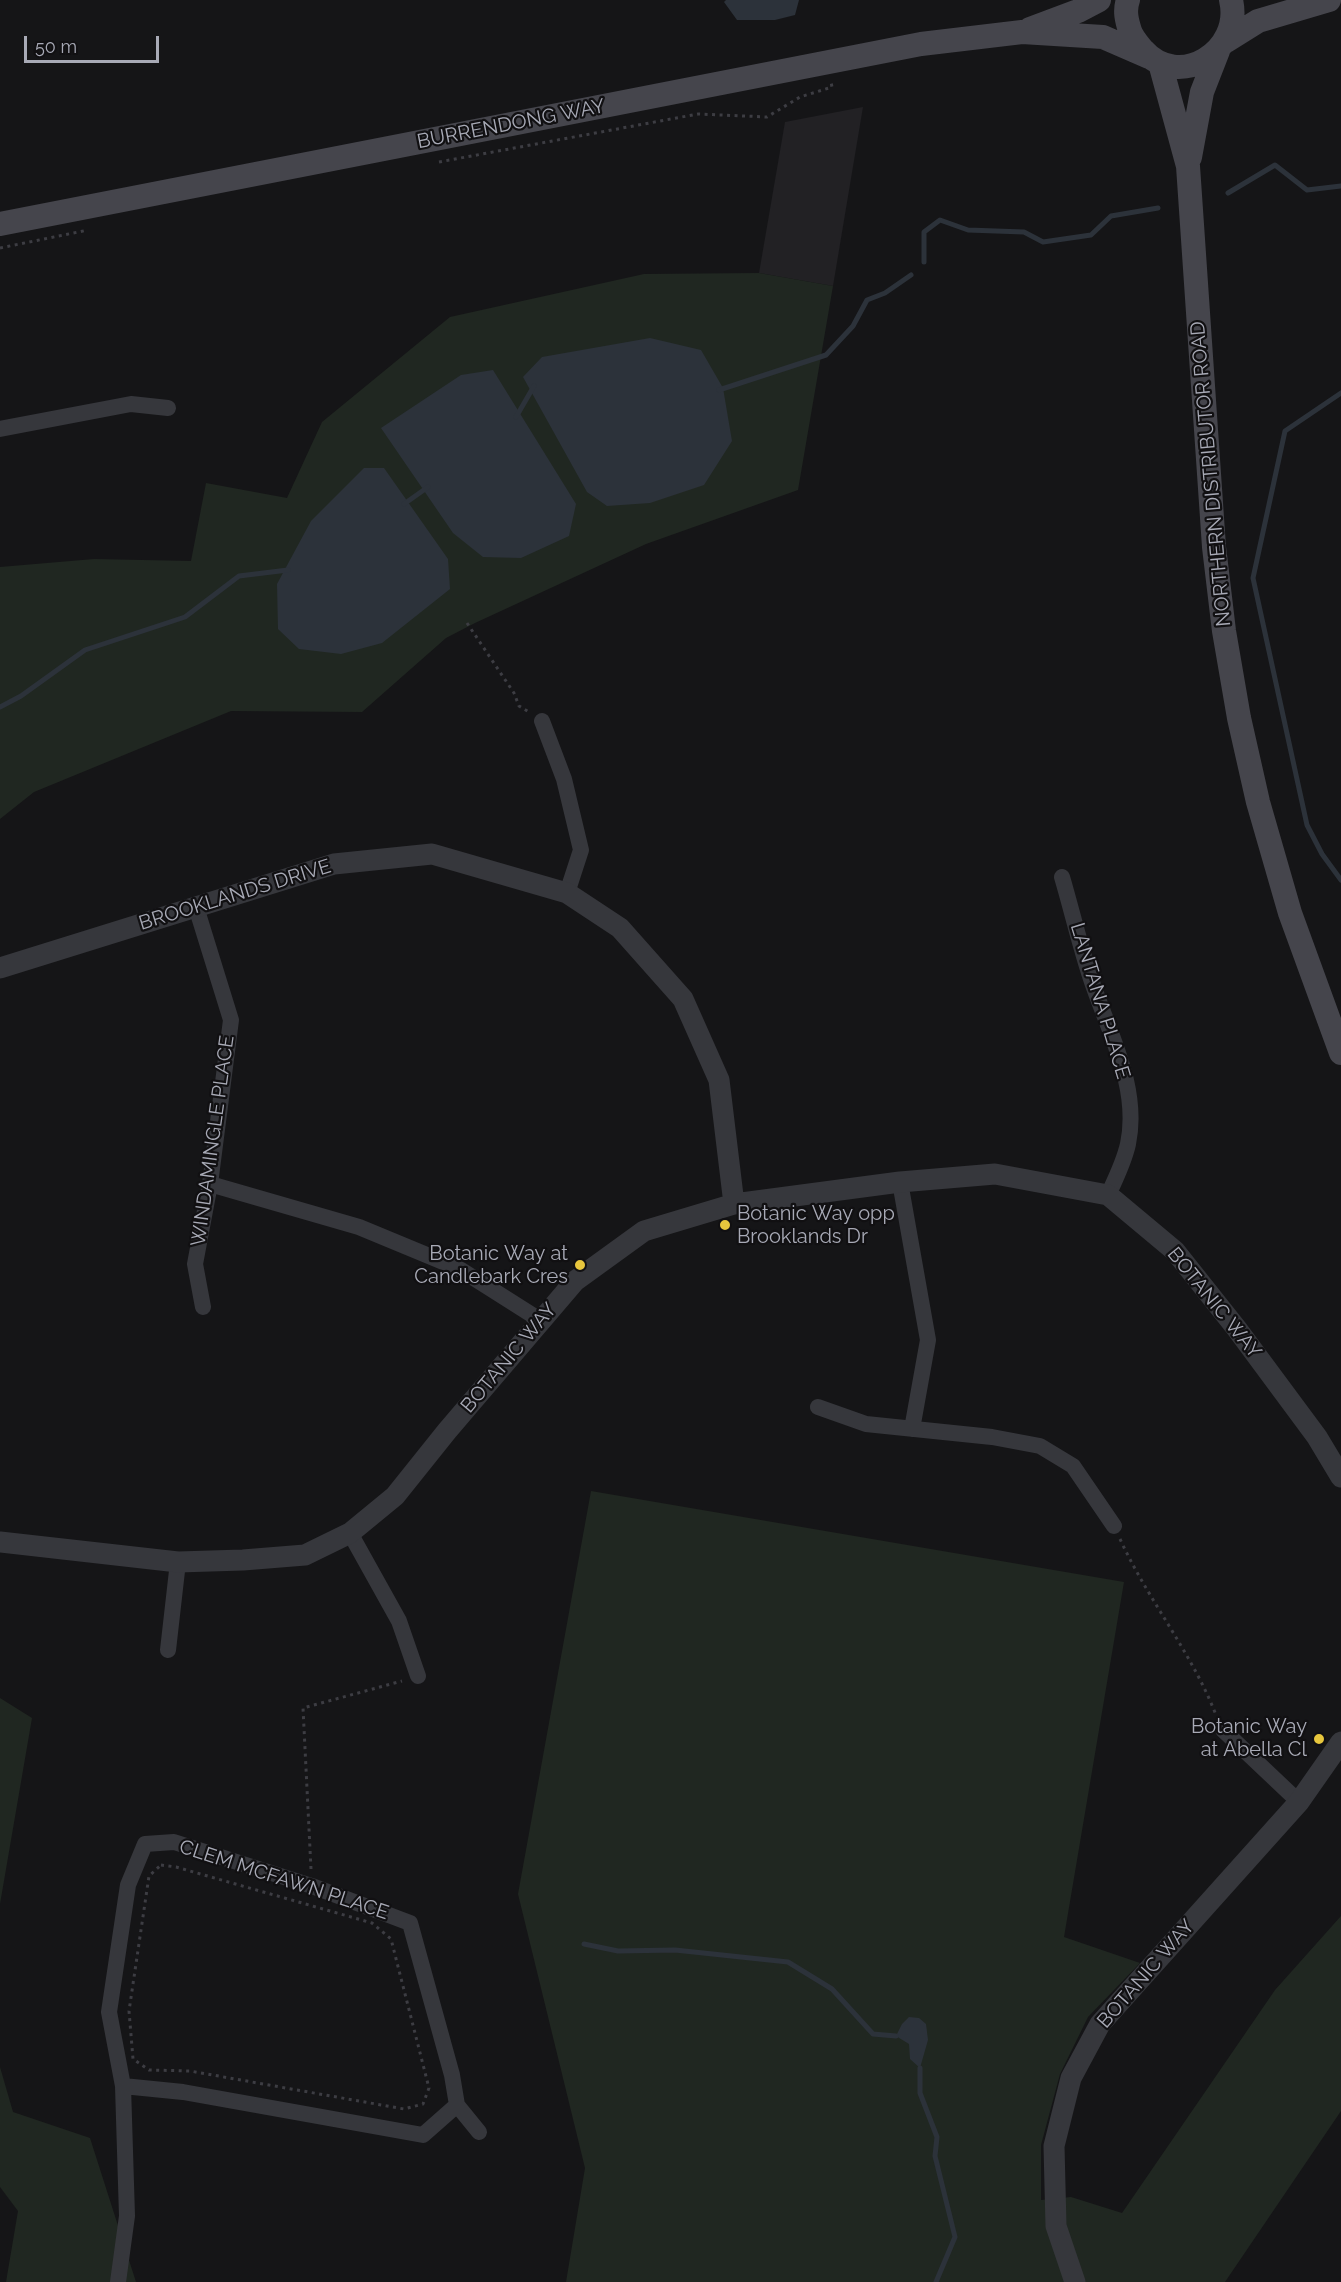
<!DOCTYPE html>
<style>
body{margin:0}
#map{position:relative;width:1341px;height:2282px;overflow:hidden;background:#151517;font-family:Raleway,sans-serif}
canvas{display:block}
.scale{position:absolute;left:24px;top:36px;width:135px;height:27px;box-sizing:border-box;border:3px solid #a8aab6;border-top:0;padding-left:8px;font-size:18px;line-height:21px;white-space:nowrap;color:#a8aab6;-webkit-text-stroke:4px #111012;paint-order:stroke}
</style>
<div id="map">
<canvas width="1341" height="2282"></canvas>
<div class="scale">50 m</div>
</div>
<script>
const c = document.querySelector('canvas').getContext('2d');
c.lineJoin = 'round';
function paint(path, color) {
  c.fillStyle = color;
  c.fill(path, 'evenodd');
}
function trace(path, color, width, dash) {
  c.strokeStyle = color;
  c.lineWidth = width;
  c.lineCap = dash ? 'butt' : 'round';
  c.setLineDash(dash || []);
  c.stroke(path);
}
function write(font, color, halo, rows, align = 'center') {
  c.font = font + ' Raleway,sans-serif';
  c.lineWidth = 4.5;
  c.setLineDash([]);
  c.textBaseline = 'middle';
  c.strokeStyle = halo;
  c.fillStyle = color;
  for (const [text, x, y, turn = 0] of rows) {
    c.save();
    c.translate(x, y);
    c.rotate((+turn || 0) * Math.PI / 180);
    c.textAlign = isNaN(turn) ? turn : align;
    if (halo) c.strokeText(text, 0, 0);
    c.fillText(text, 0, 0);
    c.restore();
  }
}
paint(new Path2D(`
 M 863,107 L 833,286 L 759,273 L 785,122 Z`), '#222124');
paint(new Path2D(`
 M 759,273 L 833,286 L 798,490 L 646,544 L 475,623 L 446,638 L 362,712 L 231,711 L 34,792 L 0,819 L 0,567 L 94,559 L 191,561 L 206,483 L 287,498 L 322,422 L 450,317 L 644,274 Z
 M 591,1491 L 1124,1582 L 1064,1937 L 1140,1963 L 1088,2017 L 1060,2074 L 1041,2145 L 1041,2200 L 1071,2197 L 1122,2213 L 1275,1990 L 1341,1916 L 1341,2111 L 1225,2282 L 566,2282 L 585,2168 L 518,1894 Z
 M 0,1698 L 32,1718 L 0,1904 Z
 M 0,2067 L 13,2112 L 90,2138 L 136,2282 L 6,2282 L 18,2211 L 0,2187 Z`), '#202721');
paint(new Path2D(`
 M 726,0 L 799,0 L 795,15 L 775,20 L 737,20 L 724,2 Z
 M 650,338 L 701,350 L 723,388 L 732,441 L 704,485 L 650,503 L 607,506 L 587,492 L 523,377 L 542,357 Z
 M 493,370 L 576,504 L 569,536 L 521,558 L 483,557 L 453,533 L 381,428 L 461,375 Z
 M 364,468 L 384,468 L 448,559 L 450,589 L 382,643 L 341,654 L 299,649 L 278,629 L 277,584 L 311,521 Z
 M 909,2017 L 919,2018 L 926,2024 L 928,2040 L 920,2068 L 910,2059 L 909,2044 L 896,2036 L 902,2024 Z`), '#2c323a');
trace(new Path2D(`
 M 1228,193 L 1275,165 L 1307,190 L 1341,186
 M 924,262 L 924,232 L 940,220 L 968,230 L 1024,232 L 1043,242 L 1091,235 L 1111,216 L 1158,208
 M 719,390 L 826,355 L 853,326 L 867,300 L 885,293 L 911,275
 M 1341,393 L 1285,431 L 1253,578 L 1307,825 L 1322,854 L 1341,880
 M 516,417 L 534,386
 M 404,504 L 428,487
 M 0,707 L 21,696 L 85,650 L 185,617 L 239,576 L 288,570
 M 584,1944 L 618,1951 L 675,1950 L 788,1962 L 832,1989 L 873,2034 L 896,2036
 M 920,2068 L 920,2093 L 937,2137 L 935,2156 L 955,2237 L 936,2282`), '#2c323a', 5);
trace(new Path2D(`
 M 439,162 L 698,114 L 767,117 L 800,97 L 832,87 L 831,82
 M 0,248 L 88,230
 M 467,623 L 514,693 L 519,706 L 529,712
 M 1120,1539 C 1148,1600 1192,1653 1216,1715
 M 161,1865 L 176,1867 L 372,1923 L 391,1939 L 429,2088 L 423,2104 L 404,2109 L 190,2071 L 149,2070 L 133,2059 L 129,2011 L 149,1876 Z
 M 311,1869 L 303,1708 L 402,1681`), '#3d3d43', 3, [3, 4.5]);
trace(new Path2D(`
 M 0,429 L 131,404 L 168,408
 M 542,721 L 564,779 L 581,850 L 567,893
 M 1062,877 C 1072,911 1080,946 1091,979 C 1108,1031 1140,1087 1128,1144 C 1124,1162 1116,1178 1108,1195
 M 196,907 L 231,1020 L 210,1184 L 195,1264 L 203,1307
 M 900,1182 L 928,1340 L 912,1429
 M 210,1184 L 359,1227 L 458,1268 L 540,1320
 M 818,1407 L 866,1424 L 992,1437 L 1040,1446 L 1073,1466 L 1114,1526
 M 350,1533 L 399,1621 L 418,1676
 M 168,1650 L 178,1562
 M 1223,1730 L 1299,1802
 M 457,2105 L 479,2132
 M 118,2282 L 127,2216 L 123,2086 L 109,2012 L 128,1885 L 145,1844 L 174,1842 L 312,1886 L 410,1923 L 452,2075 L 457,2105 L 423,2135 L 183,2092 L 123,2086`), '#36373c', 16);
trace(new Path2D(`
 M 0,968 L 334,864 L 432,854 L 567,893 L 620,928 L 683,999 L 719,1080 L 734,1204
 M 0,1542 L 178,1562 L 243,1560 L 305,1555 L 350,1533 L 395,1496 L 447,1431 L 575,1281 L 644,1231 L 734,1204 L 900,1182 L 995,1174 L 1108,1195 L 1175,1251 L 1237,1329 L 1317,1437 L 1341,1477
 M 1075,2282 L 1056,2226 L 1054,2146 L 1071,2078 L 1100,2024 L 1299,1802 L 1341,1742`), '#36373c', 21);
trace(new Path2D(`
 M 1128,0 C 1124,11 1127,21 1130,31 C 1133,39 1138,44 1143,50 C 1179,91 1243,51 1231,0
 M 1030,29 L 1078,11 L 1099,0
 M 1226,41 L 1258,21 L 1329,0
 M 1160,63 L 1188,166 L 1214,547 L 1224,631 L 1239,718 L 1258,802 L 1290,913 L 1341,1053
 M 1190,157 L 1202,92 L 1218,51
 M 0,224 L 921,44 L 1022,32 L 1103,37 L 1149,57`), '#45454c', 24);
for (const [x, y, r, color] of [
 [725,1225,6,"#e7c63d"],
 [580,1265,6,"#e7c63d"],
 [1319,1739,6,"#e7c63d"]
]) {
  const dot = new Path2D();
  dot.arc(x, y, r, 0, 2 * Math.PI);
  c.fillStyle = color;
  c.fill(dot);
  trace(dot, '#111012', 2);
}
write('20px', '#a8aab6', '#111012', [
 ["BURRENDONG WAY",511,124,-11],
 ["NORTHERN DISTRIBUTOR ROAD",1211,474,-95],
 ["BROOKLANDS DRIVE",235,895,-17],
 ["LANTANA PLACE",1100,1001,73],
 ["WINDAMINGLE PLACE",213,1141,-82],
 ["BOTANIC WAY",1214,1303,51],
 ["BOTANIC WAY",509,1358,-50],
 ["CLEM MCFAWN PLACE",284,1880,18],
 ["BOTANIC WAY",1146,1974,-49]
]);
write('20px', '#a8aab6', '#111012', [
 ["Botanic Way opp",737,1214,"left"],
 ["Brooklands Dr",737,1237,"left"],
 ["Botanic Way at",568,1254],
 ["Candlebark Cres",568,1277],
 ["Botanic Way",1307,1727],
 ["at Abella Cl",1307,1750]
], 'right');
</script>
